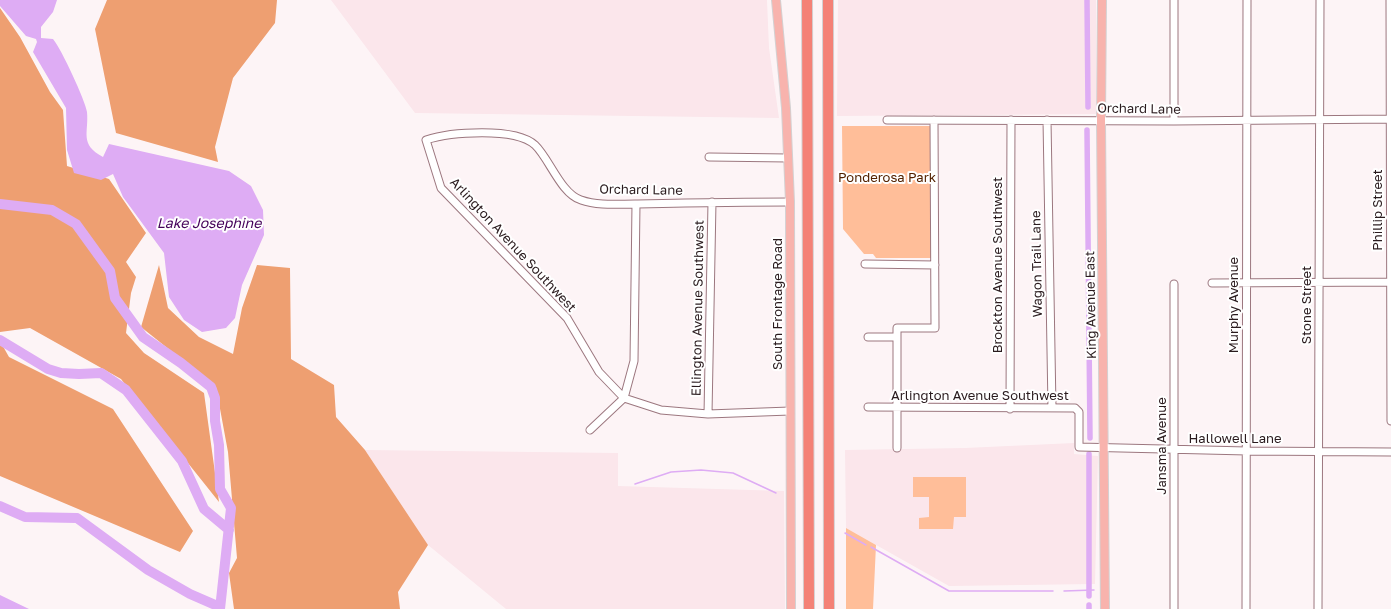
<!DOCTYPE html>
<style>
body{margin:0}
canvas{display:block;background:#fdf4f6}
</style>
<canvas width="1391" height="609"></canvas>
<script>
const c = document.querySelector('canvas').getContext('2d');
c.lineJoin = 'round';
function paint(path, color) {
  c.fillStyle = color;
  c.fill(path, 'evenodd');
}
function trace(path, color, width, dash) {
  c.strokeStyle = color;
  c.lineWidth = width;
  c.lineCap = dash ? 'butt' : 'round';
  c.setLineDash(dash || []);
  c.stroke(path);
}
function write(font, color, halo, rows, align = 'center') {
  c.font = font + ' "Golos Text",sans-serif';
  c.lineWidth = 4;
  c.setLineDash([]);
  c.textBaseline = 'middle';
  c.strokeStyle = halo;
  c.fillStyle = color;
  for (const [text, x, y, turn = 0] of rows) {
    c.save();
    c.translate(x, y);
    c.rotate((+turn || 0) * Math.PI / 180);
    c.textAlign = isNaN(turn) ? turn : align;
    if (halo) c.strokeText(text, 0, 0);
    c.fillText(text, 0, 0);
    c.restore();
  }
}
paint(new Path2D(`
 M 331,0 L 767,0 L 769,48 L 779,118 L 415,113 Z
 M 838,0 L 1096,0 L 1096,114 L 837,116 Z
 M 1074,443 L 1074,454 L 1098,456 L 1095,584 L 949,586 L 846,528 L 845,450 L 965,448 Z
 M 365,450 L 618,453 L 618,486 L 784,491 L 785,609 L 506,609 L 428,545 Z`), '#fbe6eb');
paint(new Path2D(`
 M 842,126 L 930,126 L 931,258 L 876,258 L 873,254 L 864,254 L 843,229 Z
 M 913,477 L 966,477 L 966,517 L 954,517 L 953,529 L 919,529 L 919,518 L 929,517 L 929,497 L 913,497 Z
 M 846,528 L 876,545 L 873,609 L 846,609 Z`), '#ffbe99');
paint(new Path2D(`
 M 107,0 L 277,0 L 275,23 L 233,78 L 215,147 L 218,162 L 116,133 L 95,29 Z
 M 0,8 L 20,37 L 50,92 L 63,110 L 67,166 L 109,179 L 146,233 L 126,262 L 136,277 L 131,293 L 126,333 L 144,353 L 204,393 L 219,502 L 121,379 L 30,328 L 0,332 Z
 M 159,265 L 168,308 L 199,337 L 233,354 L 242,308 L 257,265 L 290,268 L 291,359 L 334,385 L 336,417 L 365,450 L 428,545 L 398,592 L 400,609 L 234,609 L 229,573 L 237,558 L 228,452 L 216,387 L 141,327 Z
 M 0,341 L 9,357 L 113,409 L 193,531 L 180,552 L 0,476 Z`), '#ee9f71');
paint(new Path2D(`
 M 0,0 L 57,0 L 53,12 L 41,27 L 41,38 L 53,39 C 62,50 85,100 87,112 C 89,133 79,144 103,157 L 109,144 L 229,171 L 251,186 L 263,210 L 264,235 L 242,285 L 235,318 L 226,328 L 202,332 L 184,320 L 169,297 L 164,253 L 123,197 L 113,174 L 101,180 L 74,173 L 67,150 L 66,108 L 33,52 L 37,42 L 36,39 L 26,36 L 0,6 Z
 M 0,594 L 0,595 L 29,609 L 0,609 Z`), '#deacf4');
trace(new Path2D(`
 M 635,484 L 671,472 L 701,470 L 733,473 L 776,493
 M 845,533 L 866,545
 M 871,547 L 949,591 L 1053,591
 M 1064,591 L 1094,590`), '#deacf4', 1.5);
trace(new Path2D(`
 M 1087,0 L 1088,107
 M 1087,130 L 1090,438
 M 1089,596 L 1089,454
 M 1089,609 L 1089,605`), '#deacf4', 5.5);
trace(new Path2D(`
 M 0,204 L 52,210 L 76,224 L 110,271 L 115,298 L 143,337 L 181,363 L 211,387 L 215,398 L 215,421 L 219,445 L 220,489 L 231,508 L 220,609
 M 0,340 L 48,369 L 61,373 L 79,374 L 101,373 L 126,390 L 182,461 L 204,509 L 229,530
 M 0,506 L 25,517 L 77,518 L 148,570 L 190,594 L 220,607`), '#deacf4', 10);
const minor = new Path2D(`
 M 1174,0 L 1174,121
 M 1390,0 L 1391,421
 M 887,120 L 1174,121 L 1391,119
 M 1047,120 L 1052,408
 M 709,157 L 788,158
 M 790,202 C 738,202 687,203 635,204 C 618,204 598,206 581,200 C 561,194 549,158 535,145 C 515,127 450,132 426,140 L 441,188 L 567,318 L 599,372 L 624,398 L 661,410 L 708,414 L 790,411
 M 865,264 L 935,265
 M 1212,283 L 1391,282
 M 868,337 L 897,337 L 897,328 L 935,328 L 934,120
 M 868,407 L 1075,408 L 1079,412 L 1079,447 L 1247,451 L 1391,452
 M 1010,409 L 1011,120
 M 708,414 L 712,202
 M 590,430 L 624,398 L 634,361 L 636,204
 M 897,448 L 897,337
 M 1174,609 L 1174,284
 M 1246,609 L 1247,0
 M 1318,609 L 1320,0`);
const major = new Path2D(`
 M 776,0 L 786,108 L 790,202 L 791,609
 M 1102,0 L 1101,120 L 1105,609`);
const highway = new Path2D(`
 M 807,0 L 809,609
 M 828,0 L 829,609`);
trace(minor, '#9c777f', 9);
trace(major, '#d4d1d2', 10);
trace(highway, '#d4d1d2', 12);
trace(minor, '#fff', 7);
trace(major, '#f8b3ad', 8);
trace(highway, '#f48176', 10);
write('13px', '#2a1b1e', '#fff', [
 ["Orchard Lane",1139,109,1],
 ["Orchard Lane",641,190,1],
 ["Phillip Street",1378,210,-90],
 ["Arlington Avenue Southwest",513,245,47],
 ["Wagon Trail Lane",1037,264,-91],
 ["Brockton Avenue Southwest",998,265,-90],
 ["South Frontage Road",778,304,-90],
 ["King Avenue East",1091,305,-91],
 ["Murphy Avenue",1234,305,-90],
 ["Stone Street",1307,305,-90],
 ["Ellington Avenue Southwest",698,308,-89],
 ["Arlington Avenue Southwest",980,396],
 ["Hallowell Lane",1235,439],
 ["Jansma Avenue",1162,446,-90]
]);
write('13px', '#532200', '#fff', [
 ["Ponderosa Park",887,178]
]);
write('italic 14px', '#440059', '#fff', [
 ["Lake Josephine",209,224]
]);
</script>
